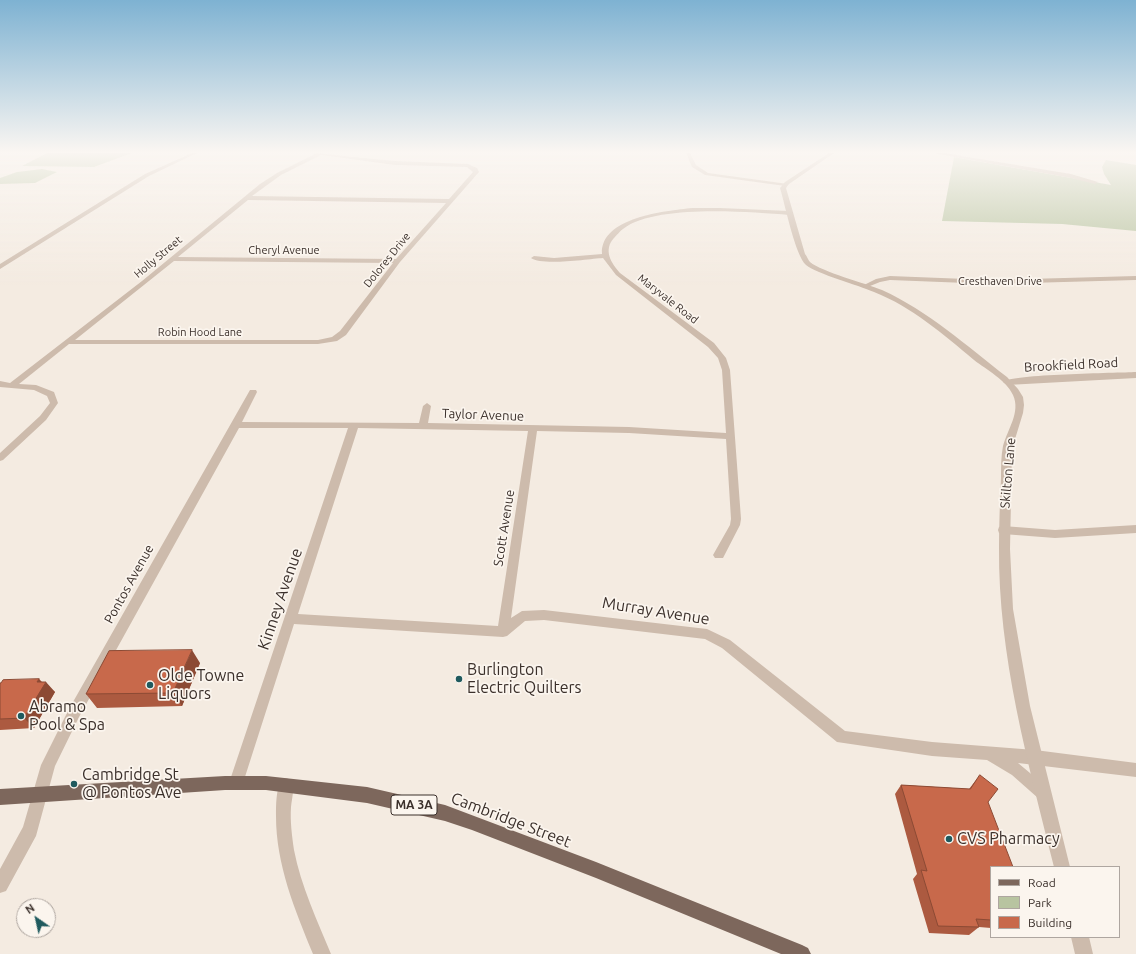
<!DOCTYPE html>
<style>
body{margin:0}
#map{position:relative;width:1136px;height:954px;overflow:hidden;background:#f4ebe1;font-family:Ubuntu,sans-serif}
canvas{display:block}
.legend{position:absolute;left:990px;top:866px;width:130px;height:72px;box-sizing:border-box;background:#fbf5ee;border:1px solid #aea6a0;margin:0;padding:5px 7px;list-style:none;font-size:12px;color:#3b302b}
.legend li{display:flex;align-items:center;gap:8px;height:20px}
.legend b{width:20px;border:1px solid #aea6a0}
.north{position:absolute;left:16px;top:898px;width:40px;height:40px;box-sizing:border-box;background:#fbf5ee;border:1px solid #aea6a0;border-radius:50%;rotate:326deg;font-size:11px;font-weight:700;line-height:16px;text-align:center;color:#3b302b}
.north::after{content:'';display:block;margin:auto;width:14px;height:18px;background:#1f5a5e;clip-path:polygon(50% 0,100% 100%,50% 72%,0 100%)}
</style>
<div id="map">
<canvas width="1136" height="954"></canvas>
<ul class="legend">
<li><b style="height:5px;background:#7d675c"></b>Road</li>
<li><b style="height:11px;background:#b8c4a0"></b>Park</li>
<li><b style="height:11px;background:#c8694b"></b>Building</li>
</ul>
<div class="north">N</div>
</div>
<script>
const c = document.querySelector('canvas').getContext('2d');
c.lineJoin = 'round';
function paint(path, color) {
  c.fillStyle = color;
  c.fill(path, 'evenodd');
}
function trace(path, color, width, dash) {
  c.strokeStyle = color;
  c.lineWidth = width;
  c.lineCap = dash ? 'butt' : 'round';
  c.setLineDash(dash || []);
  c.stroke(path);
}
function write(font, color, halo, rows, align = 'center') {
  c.font = font + ' Ubuntu,sans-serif';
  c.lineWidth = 3.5;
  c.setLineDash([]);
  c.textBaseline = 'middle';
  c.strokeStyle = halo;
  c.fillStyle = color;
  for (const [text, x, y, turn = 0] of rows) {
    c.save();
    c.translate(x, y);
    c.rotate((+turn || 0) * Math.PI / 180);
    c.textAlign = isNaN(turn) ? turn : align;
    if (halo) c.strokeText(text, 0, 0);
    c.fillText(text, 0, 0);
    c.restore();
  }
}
paint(new Path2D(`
 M 47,153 L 132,153 L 94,167 L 22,166 Z
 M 954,157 L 1111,185 L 1104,174 L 1102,167 L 1106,160 L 1136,165 L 1136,231 L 1062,224 L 942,221 Z
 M 42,169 L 57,172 L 35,183 L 0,184 L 0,178 L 17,172 Z`), '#b8c4a0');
paint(new Path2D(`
 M 192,153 L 197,153 L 149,176 L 0,269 L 0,264 L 145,174 Z
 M 314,153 L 395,161 L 468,164 L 477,168 L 479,172 L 400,262 L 346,335 L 337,341 L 318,344 L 69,344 L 19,384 L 36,385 L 54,392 L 58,403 L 46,420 L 3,460 L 0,461 L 0,453 L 40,416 L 50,403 L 47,396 L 34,390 L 0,387 L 0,381 L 10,383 L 142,281 L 260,184 L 277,173 L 315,154 ZM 321,155 L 395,165 L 467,167 L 473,172 L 449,199 L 252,196 L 281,175 ZM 248,200 L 446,203 L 396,259 L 178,257 ZM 174,261 L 393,263 L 340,331 L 332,337 L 318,340 L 75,340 Z
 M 686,153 L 690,153 L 696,165 L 708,173 L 788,184 L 785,186 L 705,175 L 692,167 Z
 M 936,153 L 944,153 L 1071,174 L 1098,182 L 1095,184 L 1071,178 L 938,154 Z
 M 692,208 L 720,208 L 789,211 L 792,213 L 789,215 C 748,212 656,204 623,229 C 620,231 617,235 614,238 C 603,250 611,263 620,273 L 714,343 L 726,358 L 730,370 L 741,519 L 740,525 L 723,558 L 715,558 L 713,555 L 730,525 L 731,519 L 726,439 L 629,433 L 537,431 L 511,618 L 522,611 L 544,610 L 707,629 L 730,640 L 845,731 L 932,742 L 1035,750 L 1136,763 L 1136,777 L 1018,763 L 1048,788 L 1051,793 L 1048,798 L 1043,801 L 1038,798 L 1012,775 L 987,760 L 932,756 L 837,742 L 722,648 L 705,639 L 544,620 L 525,621 L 507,636 L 503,637 L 294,624 L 243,783 L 241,788 L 236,790 L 231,788 L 229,783 L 348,428 L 239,428 L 79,717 L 55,766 L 36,836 L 6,891 L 0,893 L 0,869 L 23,827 L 41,765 L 69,709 L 250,390 L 256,390 L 257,392 L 242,422 L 419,423 L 423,406 L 427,403 L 431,406 L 428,423 L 629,427 L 726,433 L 722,370 L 718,358 L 708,347 L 616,275 L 603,258 C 588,259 542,266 531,258 L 534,256 L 554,258 L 602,254 C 600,217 666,211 692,208 ZM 358,428 L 528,431 L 498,626 L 298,614 Z
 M 890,276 L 992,280 L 1136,276 L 1136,280 L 992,284 L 890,280 L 880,282 L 865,288 L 862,286 L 876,279 Z
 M 1136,372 L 1136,378 L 1007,385 L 1003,382 C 1011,374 1117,373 1136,372 Z
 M 1136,525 L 1136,533 L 1055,538 L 1003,534 L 999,533 L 998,530 L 999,527 L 1003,526 L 1055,530 Z
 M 286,778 L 291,780 C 295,788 292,798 291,807 C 290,821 292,836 294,850 C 301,886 317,920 331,954 L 313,954 C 295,910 276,865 276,816 C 276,804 276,791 281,780 Z`), '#cdbbac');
paint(new Path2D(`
 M 829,153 L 834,153 L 789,184 L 786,188 L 805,254 C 807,256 808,260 810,262 C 822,272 865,283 882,290 C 928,311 967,346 1007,377 L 1018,389 L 1023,397 L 1024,405 L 1023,413 L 1012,449 L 1010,549 L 1013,609 L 1030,706 L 1070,867 L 1054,867 C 1028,762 998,656 999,547 C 999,524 1000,501 1001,478 C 1001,468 1001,456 1003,446 C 1007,430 1021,412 1013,395 C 1006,380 987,370 974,360 C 943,334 912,307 874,292 C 858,285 817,274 806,265 C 795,255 785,204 780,188 L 785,182 Z
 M 1071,937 L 1089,937 L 1093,954 L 1075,954 Z`), '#cdbbac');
paint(new Path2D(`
 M 225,776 L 266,776 L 367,787 L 445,805 L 596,862 L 802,945 L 808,948 L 811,954 L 781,954 L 596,878 L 472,830 L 445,821 L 367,803 L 266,790 L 225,790 L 0,805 L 0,789 Z`), '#7d675c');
paint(new Path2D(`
 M 200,663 L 182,706 L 97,708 L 86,694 Z
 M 39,679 L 42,682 L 55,692 L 34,728 L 0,730 L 0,683 Z
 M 980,775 L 988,802 L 991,867 L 991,928 L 979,927 L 969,935 L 929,933 L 913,879 L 917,874 L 895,794 L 901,785 L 969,789 Z`), '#ac5a40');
paint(new Path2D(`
 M 192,650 L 200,663 L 182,706 L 173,693 Z
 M 39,679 L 44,685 L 46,682 L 55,692 L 34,728 L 24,718 L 37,682 Z`), '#8c4a34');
const building = new Path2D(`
 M 192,650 L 173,693 L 86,694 L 109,651 Z
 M 39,679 L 37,682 L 46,682 L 24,718 L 0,719 L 0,683 L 1,683 L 3,680 Z
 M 980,775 L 998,789 L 988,802 L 1013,867 L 991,867 L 991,920 L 976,919 L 979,927 L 938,926 L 921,870 L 927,871 L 901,785 L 970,789 Z`);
paint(building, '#c8694b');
trace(building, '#8c4a34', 1);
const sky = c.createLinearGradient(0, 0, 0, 286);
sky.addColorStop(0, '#7eb2d2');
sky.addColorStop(0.53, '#faf6f2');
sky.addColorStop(1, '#faf6f200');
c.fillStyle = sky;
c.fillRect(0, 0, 1136, 286);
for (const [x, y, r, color] of [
 [459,679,4,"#1f5a5e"],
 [150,685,4,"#1f5a5e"],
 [21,716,4,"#1f5a5e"],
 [74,784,4,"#1f5a5e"],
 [949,839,4,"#1f5a5e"]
]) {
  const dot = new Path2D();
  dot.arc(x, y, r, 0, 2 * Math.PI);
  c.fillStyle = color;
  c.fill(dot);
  trace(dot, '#fbf5ee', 1.5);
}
write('11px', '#3b302b', '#fbf5ee', [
 ["Cheryl Avenue",284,250],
 ["Holly Street",158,257,-40],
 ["Dolores Drive",387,260,-51],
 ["Cresthaven Drive",1000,281],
 ["Maryvale Road",668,299,38],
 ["Robin Hood Lane",200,332]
]);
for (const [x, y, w] of [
 [414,805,46]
]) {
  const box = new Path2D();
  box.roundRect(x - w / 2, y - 10, w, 20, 3);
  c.fillStyle = '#fbf5ee';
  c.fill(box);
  trace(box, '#3b302b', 1);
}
write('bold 12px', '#3b302b', null, [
 ["MA 3A",414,805]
]);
write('13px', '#3b302b', '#fbf5ee', [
 ["Brookfield Road",1071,365,-3],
 ["Taylor Avenue",483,415,2],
 ["Skilton Lane",1008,473,-85],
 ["Scott Avenue",504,528,-81],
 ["Pontos Avenue",129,584,-61]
]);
write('16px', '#3b302b', '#fbf5ee', [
 ["Kinney Avenue",280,599,-71],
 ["Murray Avenue",656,611,9],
 ["Cambridge Street",511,820,21]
]);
write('16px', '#3b302b', '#fbf5ee', [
 ["Burlington",467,670],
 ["Electric Quilters",467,688],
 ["Olde Towne",158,676],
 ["Liquors",158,694],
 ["Abramo",29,707],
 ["Pool & Spa",29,725],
 ["Cambridge St",82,775],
 ["@ Pontos Ave",82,793],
 ["CVS Pharmacy",957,839]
], 'left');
</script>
